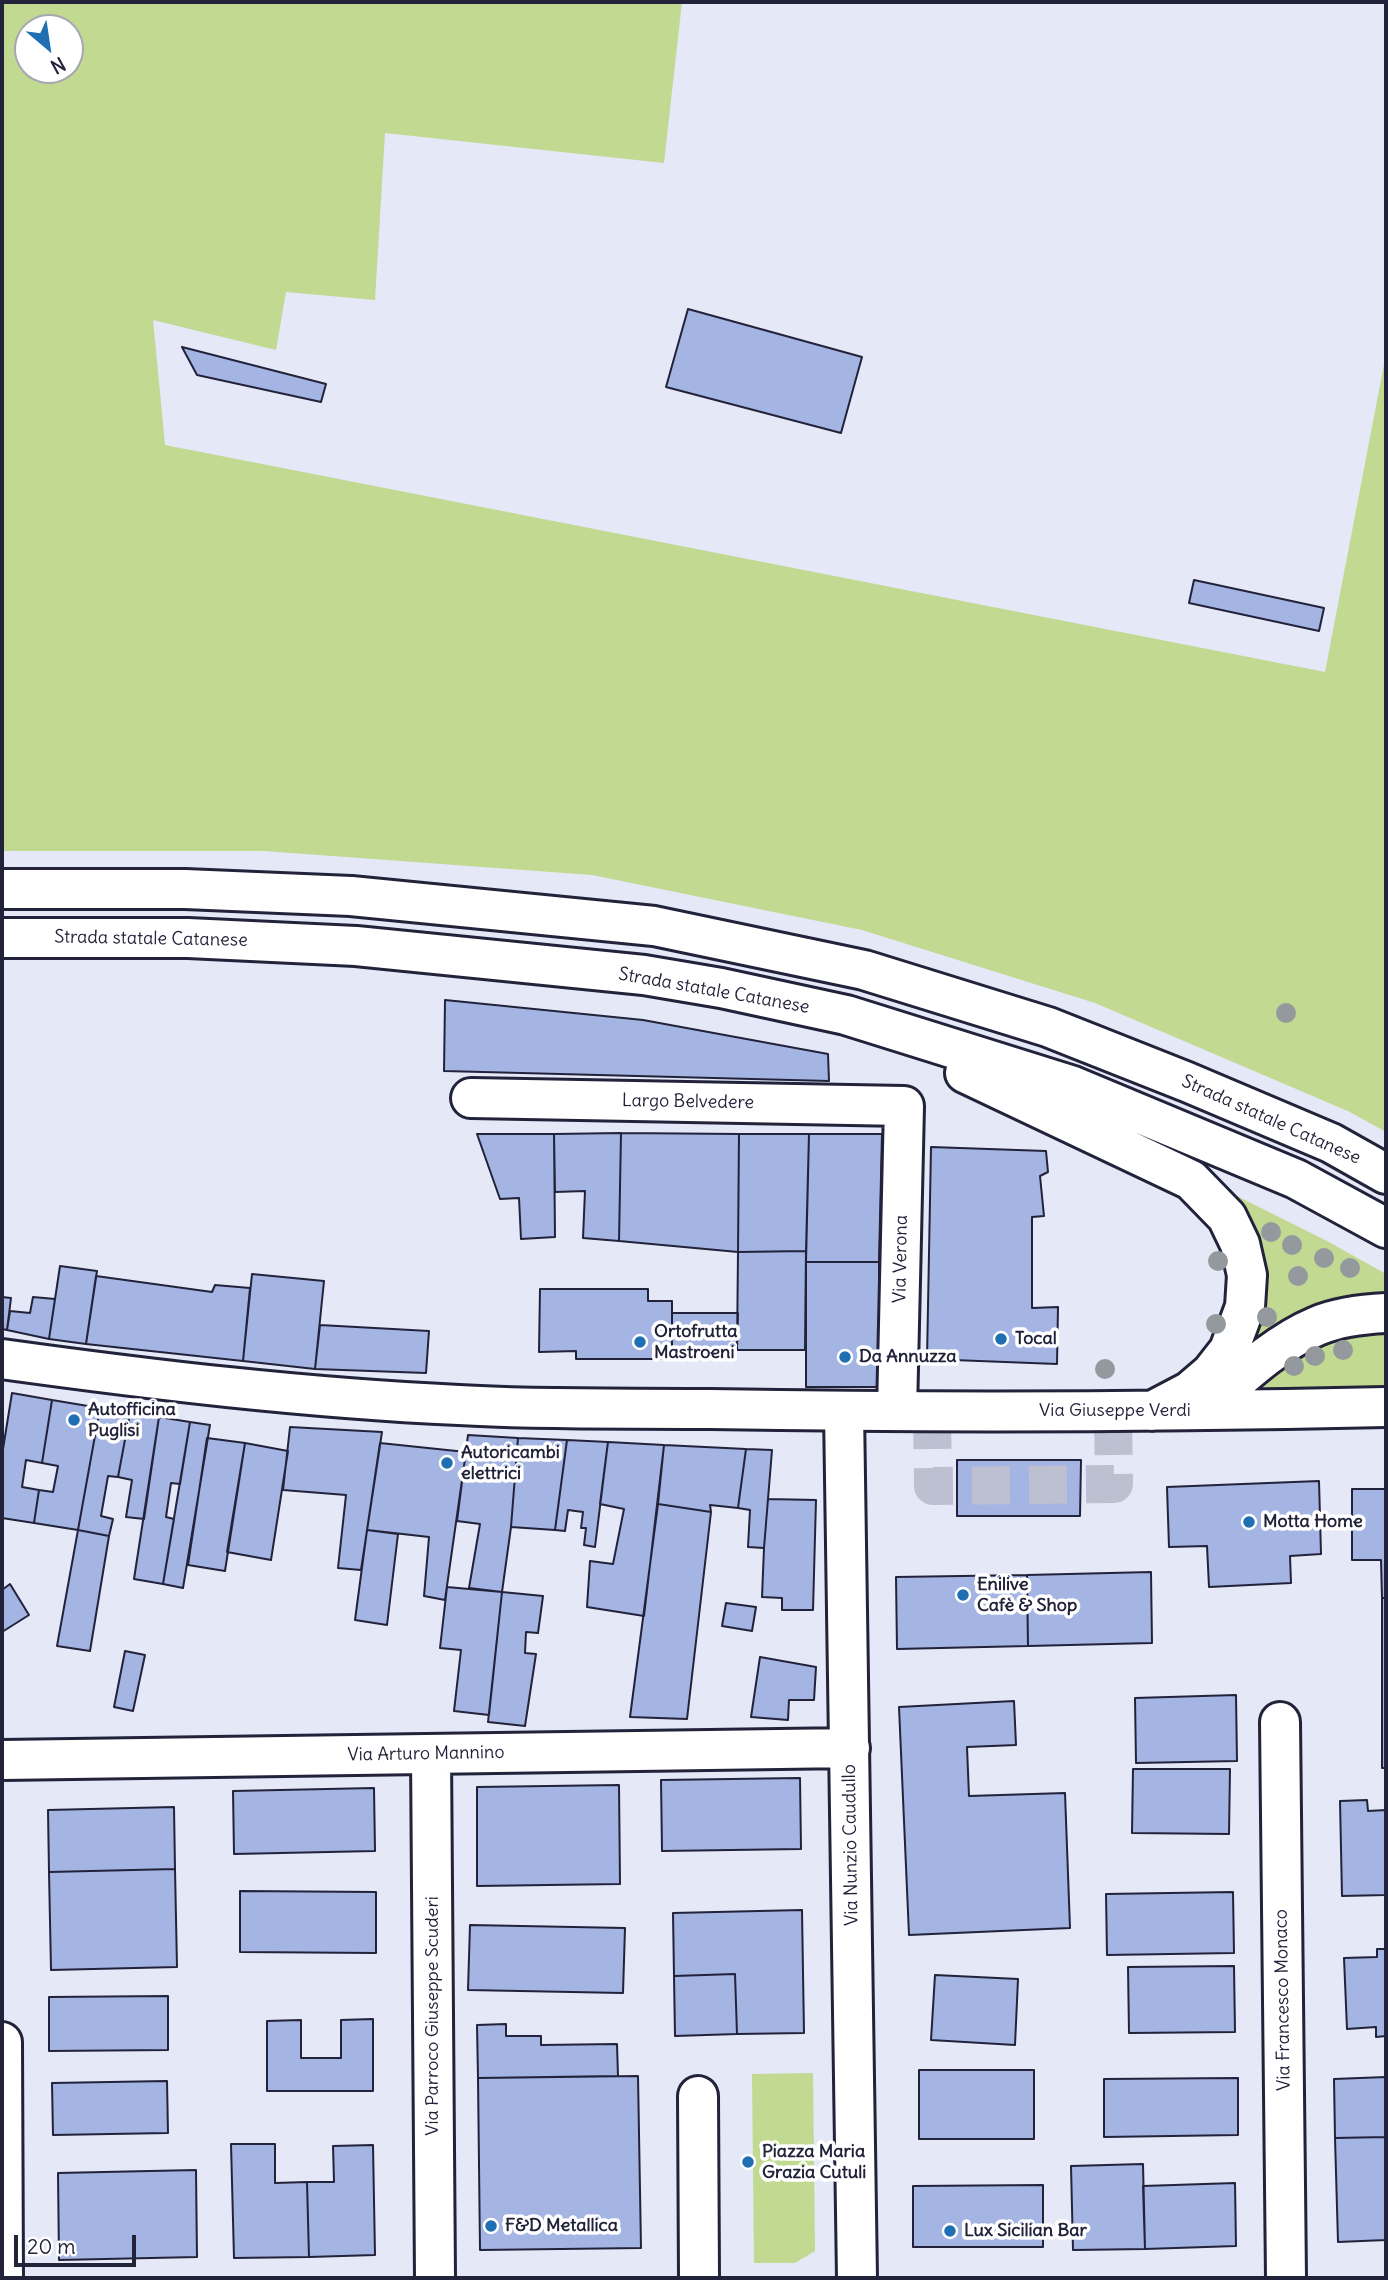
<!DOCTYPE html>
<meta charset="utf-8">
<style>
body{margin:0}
#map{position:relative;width:1388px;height:2280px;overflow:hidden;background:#e4e8f7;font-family:Delius,sans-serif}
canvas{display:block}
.frame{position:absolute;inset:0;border:4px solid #22223b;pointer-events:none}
.north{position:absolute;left:14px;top:14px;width:70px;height:70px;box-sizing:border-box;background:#fff;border:2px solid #a7a7b1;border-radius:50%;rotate:151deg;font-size:19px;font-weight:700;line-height:28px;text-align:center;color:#22223b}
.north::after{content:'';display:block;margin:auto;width:24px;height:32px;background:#1f6fb2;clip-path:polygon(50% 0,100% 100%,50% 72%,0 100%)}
.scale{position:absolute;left:14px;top:2235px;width:122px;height:32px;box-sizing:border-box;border:4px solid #22223b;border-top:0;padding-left:9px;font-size:21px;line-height:24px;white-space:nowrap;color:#22223b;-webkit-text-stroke:5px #fff;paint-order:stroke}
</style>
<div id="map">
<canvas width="1388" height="2280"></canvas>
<div class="frame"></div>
<div class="north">N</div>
<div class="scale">20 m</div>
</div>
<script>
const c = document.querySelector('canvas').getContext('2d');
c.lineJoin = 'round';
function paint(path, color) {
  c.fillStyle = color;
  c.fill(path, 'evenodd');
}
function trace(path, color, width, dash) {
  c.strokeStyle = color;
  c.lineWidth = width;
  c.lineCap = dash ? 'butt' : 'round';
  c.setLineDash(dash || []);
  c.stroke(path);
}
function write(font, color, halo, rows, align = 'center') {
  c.font = font + ' Delius,sans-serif';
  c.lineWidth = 7;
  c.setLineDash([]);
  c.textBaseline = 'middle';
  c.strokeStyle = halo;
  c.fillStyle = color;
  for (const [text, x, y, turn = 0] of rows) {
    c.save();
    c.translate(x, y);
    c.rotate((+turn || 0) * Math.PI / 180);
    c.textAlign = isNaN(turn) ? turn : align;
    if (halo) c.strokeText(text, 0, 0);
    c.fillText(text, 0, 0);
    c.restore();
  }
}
paint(new Path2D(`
 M 2,2 L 682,2 L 664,163 L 385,133 L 375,300 L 286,292 L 276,350 L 153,320 L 165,445 L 1325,672 L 1386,354 L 1386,1132 L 1350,1112 L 1095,1003 L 862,930 L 592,875 L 264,851 L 2,851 ZM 28,28 L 70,28 L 70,70 L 28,70 Z
 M 1231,1193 L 1327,1241 L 1386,1274 L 1386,1297 L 1245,1358 L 1225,1197 Z
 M 1386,1327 L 1386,1388 L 1263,1391 L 1258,1385 L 1316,1343 Z
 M 813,2073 L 815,2251 L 795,2263 L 754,2263 L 752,2074 Z`), '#c1d990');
const building = new Path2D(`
 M 688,309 L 862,357 L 841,433 L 666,387 Z
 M 182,347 L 326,384 L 321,402 L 197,375 Z
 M 1194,580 L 1324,608 L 1319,631 L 1189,603 Z
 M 445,1000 L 643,1020 L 828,1054 L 829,1081 L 444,1071 Z
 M 621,1133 L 739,1134 L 738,1252 L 619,1241 Z
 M 621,1133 L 619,1241 L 583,1238 L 585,1191 L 555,1192 L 554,1134 Z
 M 477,1134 L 554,1134 L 555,1237 L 521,1239 L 519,1198 L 500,1199 Z
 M 739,1134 L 809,1134 L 806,1251 L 738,1252 Z
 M 809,1134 L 882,1134 L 879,1262 L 806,1262 Z
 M 931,1147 L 1046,1151 L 1048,1172 L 1040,1176 L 1044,1216 L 1032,1217 L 1032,1308 L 1058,1307 L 1057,1364 L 927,1359 Z
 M 806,1251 L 805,1350 L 737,1350 L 738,1252 Z
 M 806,1262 L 879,1262 L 879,1387 L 806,1387 Z
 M 60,1266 L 97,1271 L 86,1344 L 49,1339 Z
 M 252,1274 L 324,1281 L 315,1369 L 243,1361 Z
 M 96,1276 L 212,1292 L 215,1285 L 250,1288 L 243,1361 L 86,1344 Z
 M 540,1289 L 648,1289 L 648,1301 L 672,1301 L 672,1359 L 576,1359 L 576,1351 L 539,1352 Z
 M 2,1297 L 11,1298 L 7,1330 L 2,1329 Z
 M 33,1297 L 55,1299 L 49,1339 L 7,1330 L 10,1311 L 30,1313 Z
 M 672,1313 L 738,1313 L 737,1350 L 672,1350 Z
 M 320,1325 L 429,1331 L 426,1373 L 315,1369 Z
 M 12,1393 L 52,1400 L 42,1463 L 26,1460 L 22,1487 L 39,1490 L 34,1523 L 2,1518 L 2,1455 Z
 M 52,1400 L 100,1408 L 78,1530 L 34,1523 L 39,1490 L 53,1492 L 58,1466 L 42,1463 Z
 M 100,1408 L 130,1413 L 118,1477 L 108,1476 L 101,1516 L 113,1519 L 109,1536 L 78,1530 Z
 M 130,1413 L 159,1417 L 144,1519 L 126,1517 L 132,1480 L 118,1477 Z
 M 159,1417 L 190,1422 L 180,1484 L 171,1483 L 166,1517 L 174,1519 L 163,1584 L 134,1579 Z
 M 190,1422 L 210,1425 L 183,1588 L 163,1584 Z
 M 290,1427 L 382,1432 L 361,1570 L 338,1568 L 346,1495 L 283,1490 Z
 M 468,1435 L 518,1438 L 511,1527 L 502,1592 L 469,1588 L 480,1524 L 457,1521 Z
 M 207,1438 L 245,1443 L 225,1571 L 188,1565 Z
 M 518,1438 L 567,1440 L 555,1530 L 511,1527 Z
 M 567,1440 L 608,1442 L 595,1547 L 584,1545 L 586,1528 L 581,1528 L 583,1512 L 568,1510 L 565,1531 L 555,1530 Z
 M 608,1442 L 664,1445 L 644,1616 L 587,1607 L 590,1561 L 613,1564 L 624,1509 L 600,1504 Z
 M 245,1443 L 288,1451 L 271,1560 L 227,1552 Z
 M 380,1443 L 466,1452 L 445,1600 L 424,1596 L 429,1537 L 367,1530 Z
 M 664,1445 L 746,1449 L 738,1508 L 710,1505 L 711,1512 L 658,1504 Z
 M 746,1449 L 772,1450 L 764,1548 L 748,1547 L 750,1510 L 738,1508 Z
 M 957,1460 L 1081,1460 L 1080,1516 L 957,1516 Z
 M 1319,1481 L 1321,1554 L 1290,1556 L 1291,1583 L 1209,1587 L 1207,1546 L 1169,1547 L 1167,1487 Z
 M 1352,1489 L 1386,1489 L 1386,1598 L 1382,1598 L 1381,1560 L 1352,1560 Z
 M 768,1499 L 816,1500 L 813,1610 L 782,1610 L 782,1598 L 762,1597 L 764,1548 Z
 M 658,1504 L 711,1512 L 687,1719 L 630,1717 Z
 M 78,1530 L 109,1536 L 90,1651 L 57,1646 Z
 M 367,1530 L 398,1534 L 387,1625 L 355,1620 Z
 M 1151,1572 L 1152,1643 L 1028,1646 L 1027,1575 Z
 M 1027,1575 L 1028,1646 L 897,1649 L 896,1577 Z
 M 10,1584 L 29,1615 L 2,1632 L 2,1590 Z
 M 447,1587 L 502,1592 L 489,1715 L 454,1711 L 461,1650 L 440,1648 Z
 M 502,1592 L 543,1596 L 538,1633 L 526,1632 L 525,1653 L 536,1654 L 525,1726 L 488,1722 Z
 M 1382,1598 L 1386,1598 L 1386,1768 L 1382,1768 Z
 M 726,1603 L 756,1607 L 752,1631 L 722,1626 Z
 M 125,1651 L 145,1655 L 133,1711 L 114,1707 Z
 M 760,1657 L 816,1667 L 814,1700 L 789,1700 L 788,1720 L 751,1717 Z
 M 1236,1695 L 1237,1761 L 1136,1763 L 1135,1698 Z
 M 1014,1701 L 1016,1745 L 967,1747 L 969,1796 L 1065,1793 L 1070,1928 L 909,1935 L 899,1707 Z
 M 1133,1769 L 1230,1769 L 1229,1834 L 1132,1833 Z
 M 800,1778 L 801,1849 L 662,1851 L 661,1780 Z
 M 619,1785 L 620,1884 L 477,1886 L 477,1787 Z
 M 374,1788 L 375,1851 L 234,1854 L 233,1791 Z
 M 1367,1800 L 1368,1811 L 1386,1810 L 1386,1895 L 1342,1896 L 1340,1801 Z
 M 174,1807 L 175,1869 L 49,1872 L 48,1810 Z
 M 175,1869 L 177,1967 L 51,1970 L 49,1872 Z
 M 240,1891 L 376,1892 L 376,1953 L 240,1952 Z
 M 1233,1892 L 1234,1953 L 1107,1955 L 1106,1894 Z
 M 802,1910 L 804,2033 L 737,2034 L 735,1974 L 674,1976 L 673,1913 Z
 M 470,1925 L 625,1928 L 623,1993 L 468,1990 Z
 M 1377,1949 L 1386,1949 L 1386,2036 L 1376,2037 L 1376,2027 L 1347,2029 L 1344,1958 L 1377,1957 Z
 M 1234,1966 L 1235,2032 L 1129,2033 L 1128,1967 Z
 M 735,1974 L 737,2034 L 675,2036 L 674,1976 Z
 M 935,1975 L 1018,1979 L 1015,2045 L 931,2040 Z
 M 168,1996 L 168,2050 L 49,2051 L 49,1997 Z
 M 373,2019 L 373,2091 L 267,2091 L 267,2021 L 301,2020 L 301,2058 L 341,2058 L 341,2020 Z
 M 506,2024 L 506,2036 L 541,2036 L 541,2045 L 617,2044 L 618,2076 L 478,2078 L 477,2025 Z
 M 919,2070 L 1034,2070 L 1034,2139 L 919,2139 Z
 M 638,2076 L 641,2248 L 480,2250 L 478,2078 Z
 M 1386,2077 L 1386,2137 L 1335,2138 L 1334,2079 Z
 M 1238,2078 L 1238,2135 L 1104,2137 L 1104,2079 Z
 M 167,2081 L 168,2133 L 53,2135 L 52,2083 Z
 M 1386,2137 L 1386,2240 L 1338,2242 L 1335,2138 Z
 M 231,2144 L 275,2144 L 275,2183 L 307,2182 L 309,2257 L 234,2258 Z
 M 373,2145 L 375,2255 L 309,2257 L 307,2182 L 334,2182 L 333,2146 Z
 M 1143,2164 L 1145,2249 L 1073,2250 L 1071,2166 Z
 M 196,2170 L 197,2257 L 59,2260 L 58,2173 Z
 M 1235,2183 L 1236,2246 L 1145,2249 L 1143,2186 Z
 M 1043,2185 L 1043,2247 L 913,2247 L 913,2186 Z`);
paint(building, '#a4b4e3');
trace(building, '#22223b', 2);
trace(new Path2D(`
 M 932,1411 L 933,1486 L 1114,1484 L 1113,1412`), '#bdc0d1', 38, [38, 19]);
const minor = new Path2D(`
 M 471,1098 L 904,1106 L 897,1411
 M 844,1411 L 857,2278
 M 1280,1722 L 1286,2278
 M 431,1754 L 435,2278
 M 2,1760 L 850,1748
 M 2,2042 L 3,2278
 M 698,2096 L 699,2278`);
const major = new Path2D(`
 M 2,889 L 185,889 L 351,896 L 654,926 L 864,970 L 1048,1027 L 1187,1082 L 1331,1143 L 1386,1174
 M 2,938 L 188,938 L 356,946 L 644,975 L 721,988 L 846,1015 L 1073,1086 L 1296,1179 L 1386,1228
 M 965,1073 L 1191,1180 L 1227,1217 L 1240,1244 L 1247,1275 L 1245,1307 L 1229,1350 L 1211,1373 L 1190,1391 L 1152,1411
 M 2,1359 C 154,1380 306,1398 459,1405 C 543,1410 627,1408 710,1409 C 936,1413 1161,1412 1386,1407
 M 1203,1410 C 1238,1380 1274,1344 1317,1326 C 1338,1317 1364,1314 1386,1313`);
trace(minor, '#22223b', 44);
trace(major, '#22223b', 44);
trace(minor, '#fff', 38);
trace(major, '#fff', 38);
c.fillStyle = '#94999d';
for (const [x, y] of [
 [1286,1013],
 [1271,1232],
 [1292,1245],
 [1324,1258],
 [1218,1261],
 [1350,1268],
 [1298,1276],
 [1267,1317],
 [1216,1324],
 [1343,1350],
 [1315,1356],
 [1294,1366],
 [1105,1369]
]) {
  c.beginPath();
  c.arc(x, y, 10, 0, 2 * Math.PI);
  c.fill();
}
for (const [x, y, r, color] of [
 [1001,1339,7,"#1f6fb2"],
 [640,1342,7,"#1f6fb2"],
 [845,1357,7,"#1f6fb2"],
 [74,1420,7,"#1f6fb2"],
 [447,1463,7,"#1f6fb2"],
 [1249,1522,7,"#1f6fb2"],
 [963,1595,7,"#1f6fb2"],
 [748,2162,7,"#1f6fb2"],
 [491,2226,7,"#1f6fb2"],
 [950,2231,7,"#1f6fb2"]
]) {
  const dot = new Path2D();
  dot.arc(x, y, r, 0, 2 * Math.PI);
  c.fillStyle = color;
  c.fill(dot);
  trace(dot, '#fff', 2.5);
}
write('18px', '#22223b', '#fff', [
 ["Strada statale Catanese",151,939,1],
 ["Strada statale Catanese",714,991,10],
 ["Largo Belvedere",688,1102,1],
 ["Strada statale Catanese",1271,1120,24],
 ["Via Verona",901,1259,-89],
 ["Via Giuseppe Verdi",1115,1411],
 ["Via Arturo Mannino",426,1754,-1],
 ["Via Nunzio Caudullo",851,1845,-91],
 ["Via Francesco Monaco",1283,2000,-91],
 ["Via Parroco Giuseppe Scuderi",433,2016,-90]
]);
write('bold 18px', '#22223b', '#fff', [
 ["Ortofrutta",654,1332],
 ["Mastroeni",654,1353],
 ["Tocal",1015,1339],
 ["Da Annuzza",859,1357],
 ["Autofficina",88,1410],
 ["Puglisi",88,1431],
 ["Autoricambi",461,1453],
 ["elettrici",461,1474],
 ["Motta Home",1263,1522],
 ["Enilive",977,1585],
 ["Cafè & Shop",977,1606],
 ["Piazza Maria",762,2152],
 ["Grazia Cutuli",762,2173],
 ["F&D Metallica",505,2226],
 ["Lux Sicilian Bar",964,2231]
], 'left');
</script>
